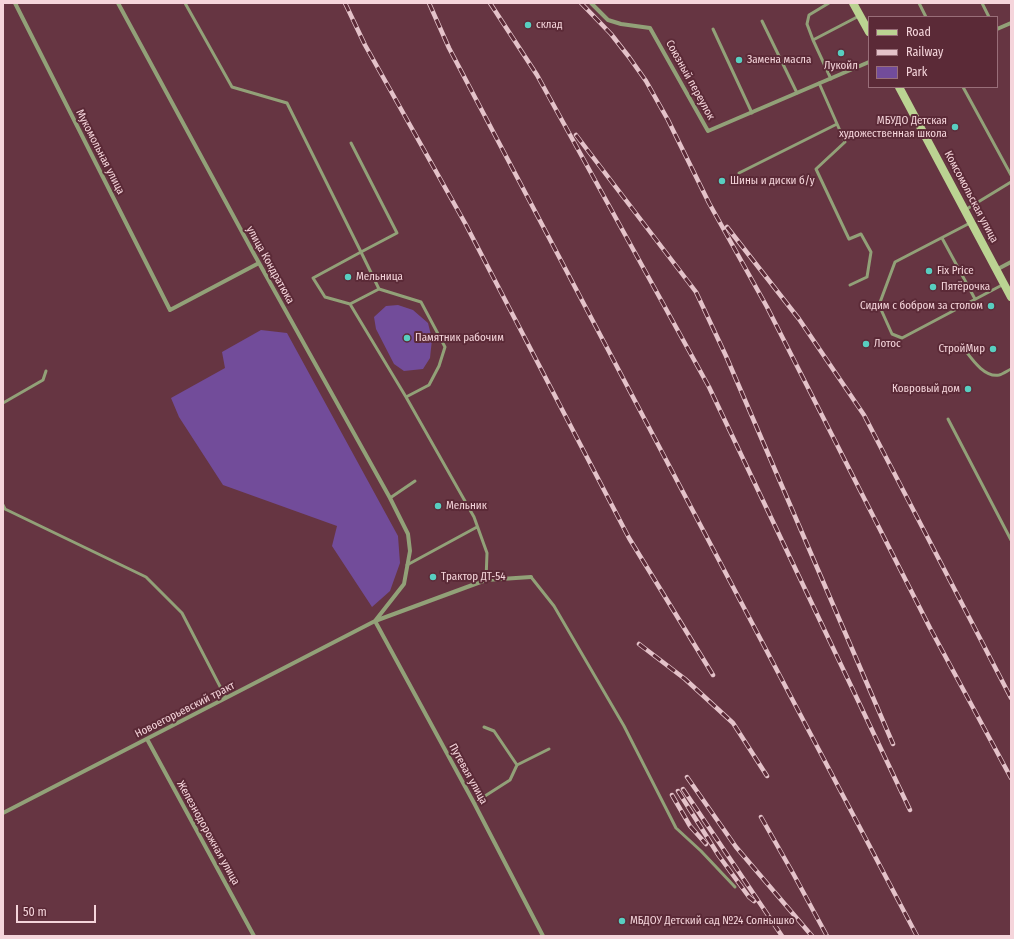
<!DOCTYPE html>
<meta charset="utf-8">
<style>
body{margin:0}
#map{position:relative;width:1014px;height:939px;overflow:hidden;background:#663542;font-family:"Fira Sans Condensed",sans-serif}
canvas{display:block}
.frame{position:absolute;inset:0;border:4px solid #f5d5db;pointer-events:none}
.legend{position:absolute;left:868px;top:16px;width:130px;height:72px;box-sizing:border-box;background:#5b2a37;border:1px solid #996e79;margin:0;padding:5px 7px;list-style:none;font-size:12px;color:#f5d5db}
.legend li{display:flex;align-items:center;gap:8px;height:20px}
.legend b{width:20px;border:1px solid #996e79}
.scale{position:absolute;left:16px;top:905px;width:80px;height:18px;box-sizing:border-box;border:2px solid #f5d5db;border-top:0;padding-left:5px;font-size:12px;line-height:14px;white-space:nowrap;color:#f5d5db;-webkit-text-stroke:3px #5b2a37;paint-order:stroke}
</style>
<div id="map">
<canvas width="1014" height="939"></canvas>
<div class="frame"></div>
<ul class="legend">
<li><b style="height:5px;background:#bbd392"></b>Road</li>
<li><b style="height:5px;background:#e4c2c9"></b>Railway</li>
<li><b style="height:11px;background:#724c9a"></b>Park</li>
</ul>
<div class="scale">50 m</div>
</div>
<script>
const c = document.querySelector('canvas').getContext('2d');
c.lineJoin = 'round';
function paint(path, color) {
  c.fillStyle = color;
  c.fill(path, 'evenodd');
}
function trace(path, color, width, dash) {
  c.strokeStyle = color;
  c.lineWidth = width;
  c.lineCap = dash ? 'butt' : 'round';
  c.setLineDash(dash || []);
  c.stroke(path);
}
function write(font, color, halo, rows, align = 'center') {
  c.font = font + ' "Fira Sans Condensed",sans-serif';
  c.lineWidth = 4;
  c.setLineDash([]);
  c.textBaseline = 'middle';
  c.strokeStyle = halo;
  c.fillStyle = color;
  for (const [text, x, y, turn = 0] of rows) {
    c.save();
    c.translate(x, y);
    c.rotate((+turn || 0) * Math.PI / 180);
    c.textAlign = isNaN(turn) ? turn : align;
    if (halo) c.strokeText(text, 0, 0);
    c.fillText(text, 0, 0);
    c.restore();
  }
}
paint(new Path2D(`
 M 398,305 L 413,310 L 428,323 L 432,339 L 430,358 L 423,369 L 404,371 L 394,364 L 376,329 L 374,317 L 386,306 Z
 M 261,330 L 287,333 L 398,536 L 400,563 L 390,591 L 372,607 L 332,546 L 337,526 L 223,485 L 179,417 L 171,398 L 225,368 L 222,352 Z`), '#724c9a');
trace(new Path2D(`
 M 185,3 L 232,87 L 287,103 L 361,252 L 313,278 L 325,297 L 350,304
 M 829,3 L 809,15 L 807,24 L 813,40 L 831,79
 M 919,3 L 926,17
 M 982,3 L 989,17
 M 762,21 L 797,93
 M 713,29 L 752,113
 M 813,40 L 859,16
 M 819,83 L 845,142 L 816,169 L 849,239 L 861,234 L 871,252 L 867,277 L 850,285
 M 963,87 L 1011,175
 M 351,143 L 397,233 L 361,252 L 379,289
 M 739,173 L 837,124
 M 965,210 L 1011,182
 M 970,223 L 895,262 L 879,305 L 892,334 L 902,338 L 1004,284
 M 942,238 L 975,299
 M 961,345 C 970,356 983,378 999,375 C 1003,374 1007,371 1011,369
 M 406,397 L 429,385 L 439,366 L 445,347 L 421,302 L 379,289 L 350,304 L 406,397 L 474,517 L 487,553 L 486,580
 M 3,403 L 43,380 L 46,371
 M 948,419 L 1011,540
 M 390,498 L 415,481
 M 3,505 L 5,509 L 146,577 L 182,613 L 226,698
 M 407,565 L 477,527
 M 531,577 L 554,606 L 624,726 L 676,828 L 701,851 L 735,887
 M 484,727 L 494,731 L 517,765
 M 474,803 L 510,780 L 517,765 L 549,749`), '#92a178', 3);
trace(new Path2D(`
 M 15,3 L 170,310 L 259,263
 M 591,3 L 608,20 L 621,24 L 650,28 L 708,131 L 869,62
 M 997,29 L 1011,23
 M 996,270 L 1011,262
 M 531,577 L 486,580 L 375,621 L 474,803 L 543,936
 M 147,739 L 254,936
 M 3,813 L 375,621 L 404,584 L 410,551 L 408,534 L 390,498 L 254,254 L 118,3`), '#92a178', 4);
trace(new Path2D(`
 M 853,3 L 869,32
 M 899,87 L 1011,297`), '#bbd392', 8);
const rail = new Path2D(`
 M 345,3 L 365,45 L 465,223 L 629,538 L 713,675
 M 429,3 L 449,48 L 917,936
 M 490,3 L 537,75 L 709,387 L 910,810
 M 581,3 L 611,34 L 629,57 L 646,81 L 668,120 L 709,203 L 767,307 L 930,628 L 1011,778
 M 576,135 L 696,292 L 726,356 L 893,744
 M 727,227 L 799,319 L 864,415 L 1011,698
 M 639,644 L 685,679 L 733,723 L 767,776
 M 687,777 L 736,847 L 812,936
 M 683,789 L 782,936
 M 678,791 L 719,856 L 749,897 L 754,901
 M 672,795 L 690,826 L 706,844
 M 761,817 L 794,875 L 827,936`);
trace(rail, '#e4c2c9', 4.5);
trace(rail, '#5b2a37', 3, [9]);
for (const [x, y, r, color] of [
 [528,25,4,"#58cec0"],
 [841,53,4,"#58cec0"],
 [739,60,4,"#58cec0"],
 [955,127,4,"#58cec0"],
 [722,181,4,"#58cec0"],
 [929,271,4,"#58cec0"],
 [348,277,4,"#58cec0"],
 [933,287,4,"#58cec0"],
 [991,306,4,"#58cec0"],
 [407,338,4,"#58cec0"],
 [866,344,4,"#58cec0"],
 [993,349,4,"#58cec0"],
 [968,389,4,"#58cec0"],
 [438,506,4,"#58cec0"],
 [433,577,4,"#58cec0"],
 [622,921,4,"#58cec0"]
]) {
  const dot = new Path2D();
  dot.arc(x, y, r, 0, 2 * Math.PI);
  c.fillStyle = color;
  c.fill(dot);
  trace(dot, '#5b2a37', 1.5);
}
write('11px', '#f5d5db', '#5b2a37', [
 ["склад",536,25],
 ["Замена масла",747,60],
 ["Лукойл",841,66,"center"],
 ["МБУДО Детская",947,121,"right"],
 ["художественная школа",947,134,"right"],
 ["Шины и диски б/у",730,181],
 ["Fix Price",937,271],
 ["Мельница",356,277],
 ["Пятёрочка",941,287],
 ["Сидим с бобром за столом",983,306,"right"],
 ["Памятник рабочим",415,338],
 ["Лотос",874,344],
 ["СтройМир",985,349,"right"],
 ["Ковровый дом",960,389,"right"],
 ["Мельник",446,506],
 ["Трактор ДТ-54",441,577],
 ["МБДОУ Детский сад №24 Солнышко",630,921]
], 'left');
write('11px', '#f5d5db', '#5b2a37', [
 ["Союзный переулок",690,80,61],
 ["Мукомольная улица",100,152,63],
 ["Комсомольская улица",971,197,62],
 ["улица Кондратюка",270,265,61],
 ["Новоегорьевский тракт",185,710,-27],
 ["Путевая улица",468,774,61],
 ["Железнодорожная улица",208,833,61]
]);
</script>
